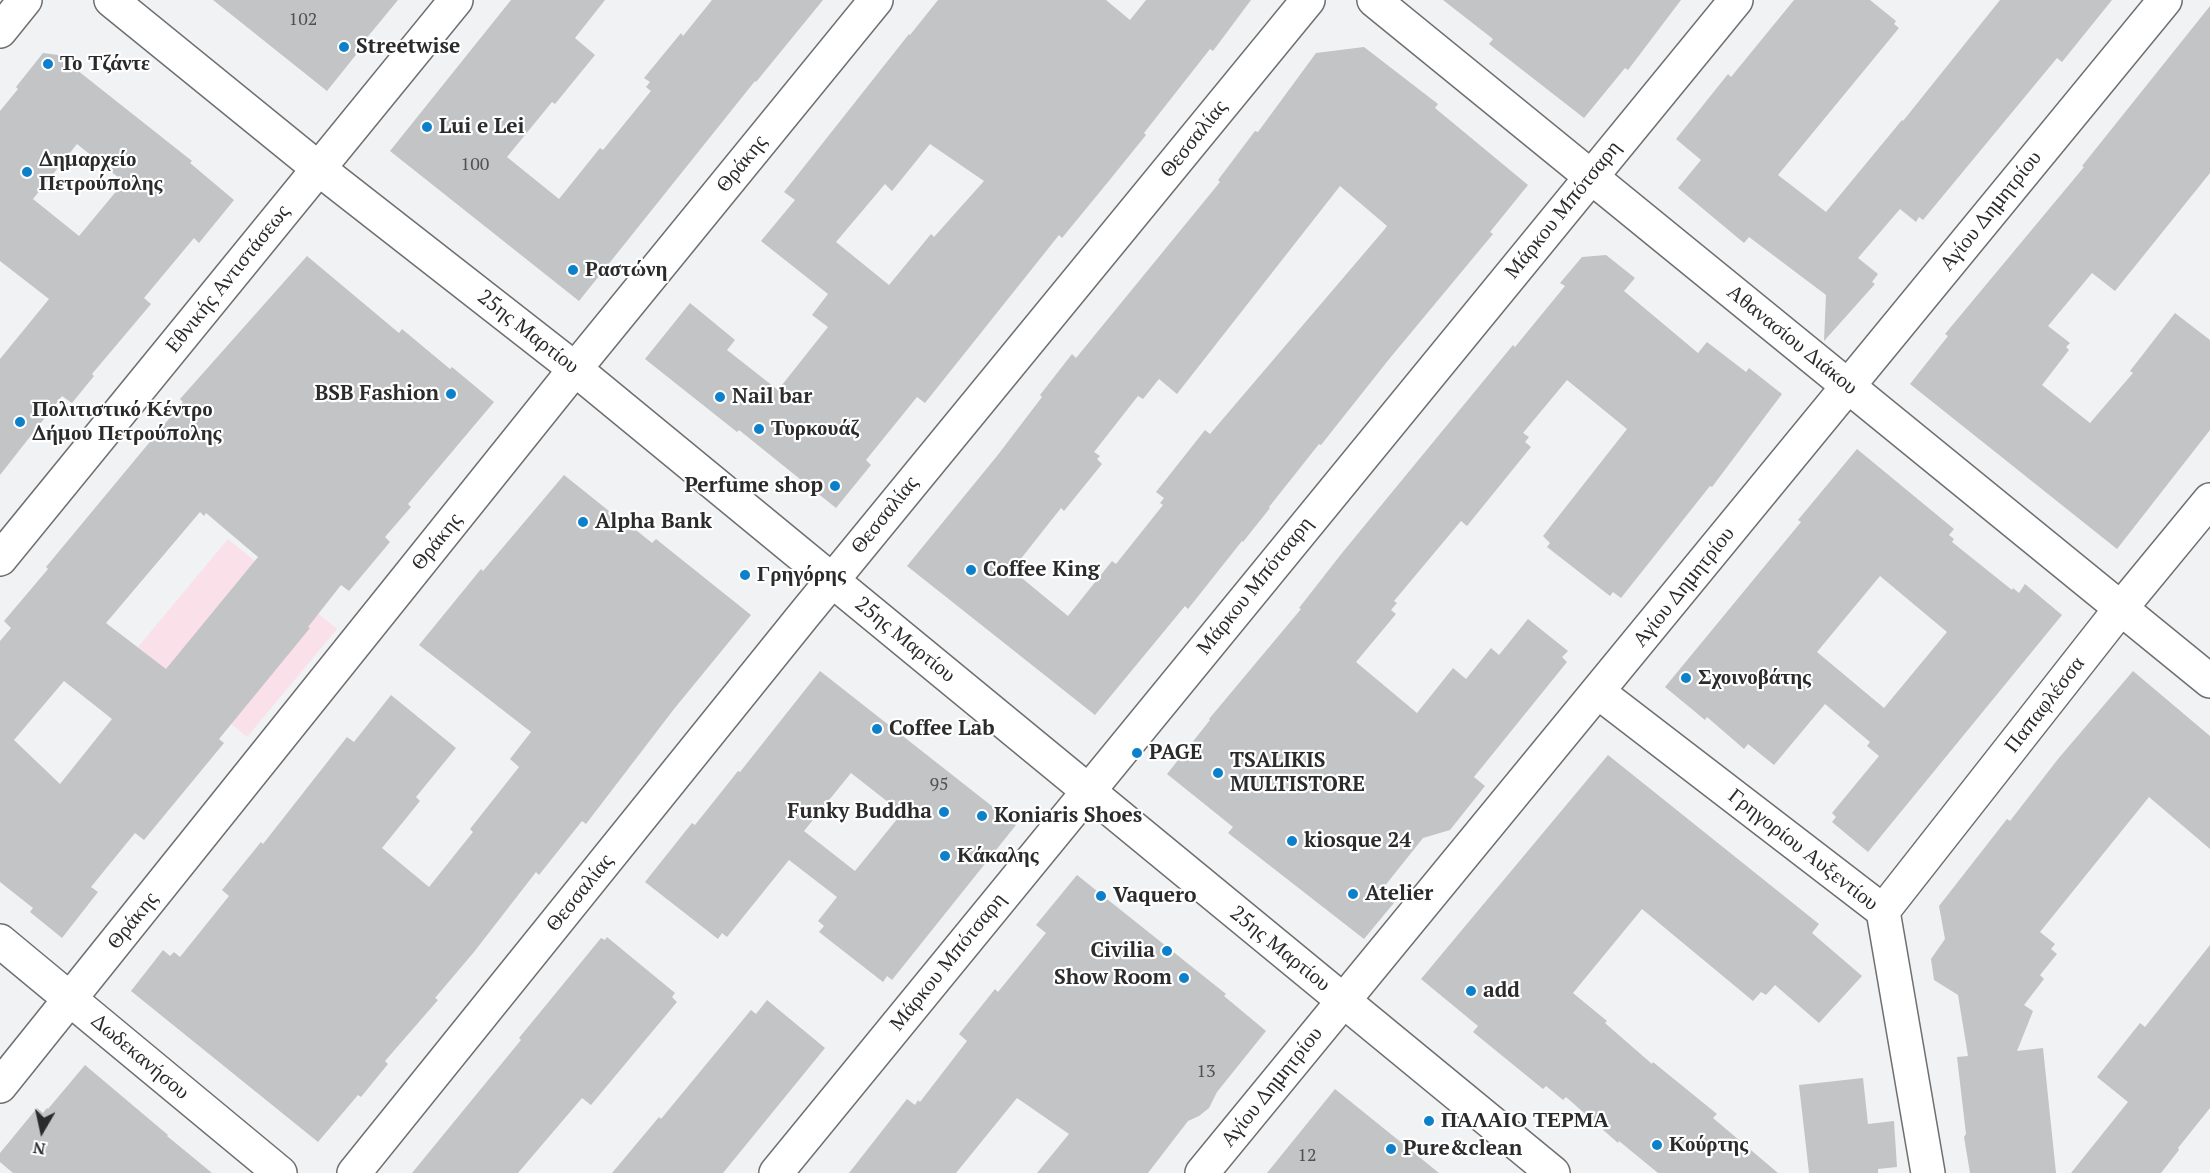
<!DOCTYPE html>
<meta charset="utf-8">
<style>
body{margin:0}
#map{position:relative;width:2210px;height:1173px;overflow:hidden;background:#f0f2f4;font-family:"PT Serif",serif}
canvas{display:block}
.north{position:absolute;left:12px;top:1101px;width:60px;height:60px;-webkit-text-stroke:4px #fff;paint-order:stroke;rotate:189deg;font-size:16px;font-weight:700;line-height:24px;text-align:center;color:#2b2b2c}
.north::after{content:'';display:block;margin:auto;width:21px;height:27px;background:#2b2b2c;clip-path:polygon(50% 0,100% 100%,50% 72%,0 100%)}
</style>
<div id="map">
<canvas width="2210" height="1173"></canvas>
<div class="north">N</div>
</div>
<script>
const c = document.querySelector('canvas').getContext('2d');
c.lineJoin = 'round';
function paint(path, color) {
  c.fillStyle = color;
  c.fill(path, 'evenodd');
}
function trace(path, color, width, dash) {
  c.strokeStyle = color;
  c.lineWidth = width;
  c.lineCap = dash ? 'butt' : 'round';
  c.setLineDash(dash || []);
  c.stroke(path);
}
function write(font, color, halo, rows, align = 'center') {
  c.font = font + ' "PT Serif",serif';
  c.lineWidth = 4.5;
  c.setLineDash([]);
  c.textBaseline = 'middle';
  c.strokeStyle = halo;
  c.fillStyle = color;
  for (const [text, x, y, turn = 0] of rows) {
    c.save();
    c.translate(x, y);
    c.rotate((+turn || 0) * Math.PI / 180);
    c.textAlign = isNaN(turn) ? turn : align;
    if (halo) c.strokeText(text, 0, 0);
    c.fillText(text, 0, 0);
    c.restore();
  }
}
paint(new Path2D(`
 M 228,539 L 337,629 L 247,737 L 138,647 Z`), '#fae0e8');
paint(new Path2D(`
 M 213,0 L 398,0 L 365,40 L 367,41 L 327,91 Z
 M 511,0 L 605,0 L 575,38 L 595,55 L 555,104 L 552,102 L 507,157 L 559,199 L 600,148 L 603,150 L 651,91 L 646,87 L 650,82 L 644,78 L 681,33 L 683,36 L 712,0 L 823,0 L 756,82 L 755,81 L 579,301 L 390,151 Z
 M 938,0 L 1106,0 L 1130,20 L 1146,0 L 1251,0 L 1213,51 L 1210,49 L 1144,133 L 1146,135 L 1108,182 L 1062,238 L 1059,235 L 925,403 L 917,397 L 866,460 L 871,465 L 836,508 L 739,430 L 737,432 L 645,359 L 690,303 L 735,340 L 727,350 L 778,390 L 828,327 L 812,315 L 828,294 L 761,241 L 795,200 L 784,192 L 909,34 L 910,35 ZM 930,144 L 984,181 L 934,237 L 931,234 L 889,285 L 836,242 L 885,184 L 892,191 Z
 M 1443,0 L 1681,0 L 1628,70 L 1625,68 L 1584,118 L 1489,44 L 1493,39 Z
 M 1794,0 L 1870,0 L 1896,21 L 1894,24 L 1899,28 L 1778,175 L 1826,212 L 1902,120 L 1903,121 L 2000,0 L 2112,0 L 2062,62 L 2057,58 L 1923,220 L 1919,217 L 1916,222 L 1900,209 L 1858,258 L 1878,274 L 1872,282 L 1875,284 L 1824,341 L 1826,295 L 1749,237 L 1744,243 L 1678,188 L 1701,160 L 1676,139 L 1728,74 L 1731,77 Z
 M 2210,6 L 2210,173 L 2115,291 L 2092,273 L 2048,326 L 2070,343 L 2066,347 L 2069,350 L 2042,385 L 2090,423 L 2133,373 L 2130,371 L 2175,313 L 2210,340 L 2210,430 L 2117,549 L 1910,384 L 1948,336 L 1945,334 L 2084,167 L 2082,166 Z
 M 1364,47 L 1438,104 L 1435,108 L 1528,185 L 1490,232 L 1493,234 L 1390,358 L 1321,445 L 1319,444 L 1269,507 L 1270,508 L 1243,542 L 1242,541 L 1188,609 L 1185,606 L 1095,715 L 907,566 L 997,456 L 1042,397 L 1040,395 L 1072,354 L 1076,358 L 1220,182 L 1218,180 L 1255,131 L 1258,132 L 1316,53 ZM 1340,186 L 1387,226 L 1384,230 L 1210,434 L 1205,430 L 1156,492 L 1164,498 L 1160,503 L 1163,505 L 1116,564 L 1112,561 L 1068,616 L 1012,570 L 1061,508 L 1064,511 L 1102,464 L 1097,459 L 1100,456 L 1094,452 L 1138,396 L 1143,399 L 1159,379 L 1177,394 Z
 M 43,53 L 58,55 L 192,161 L 190,163 L 234,200 L 199,243 L 194,238 L 144,298 L 151,304 L 92,374 L 94,376 L 72,403 L 62,396 L 0,475 L 0,359 L 49,299 L 0,261 L 0,111 L 18,89 L 16,87 ZM 77,144 L 124,182 L 79,236 L 33,199 Z
 M 1606,255 L 1635,278 L 1624,291 L 1698,353 L 1707,342 L 1746,372 L 1749,368 L 1782,394 L 1712,487 L 1710,486 L 1621,598 L 1613,592 L 1610,596 L 1547,547 L 1550,543 L 1543,536 L 1627,429 L 1567,380 L 1523,433 L 1529,437 L 1525,442 L 1531,447 L 1467,526 L 1461,521 L 1394,601 L 1397,603 L 1391,610 L 1396,614 L 1356,662 L 1417,713 L 1453,668 L 1466,679 L 1491,648 L 1499,655 L 1528,619 L 1568,651 L 1562,657 L 1567,662 L 1474,777 L 1485,786 L 1450,830 L 1423,838 L 1384,887 L 1398,898 L 1364,939 L 1228,833 L 1233,827 L 1167,774 L 1210,720 L 1209,719 L 1301,609 L 1299,608 L 1342,553 L 1513,345 L 1515,347 L 1565,286 L 1560,283 L 1582,257 Z
 M 307,256 L 399,333 L 402,329 L 450,369 L 452,367 L 494,402 L 408,504 L 411,507 L 385,537 L 390,542 L 349,591 L 341,585 L 308,627 L 310,628 L 219,739 L 224,743 L 144,840 L 135,833 L 91,887 L 98,892 L 62,938 L 30,912 L 33,908 L 0,882 L 0,641 L 11,628 L 4,621 L 48,569 L 46,567 L 183,402 L 180,399 ZM 200,512 L 204,516 L 206,513 L 258,557 L 166,669 L 106,623 ZM 64,681 L 112,719 L 60,784 L 14,740 Z
 M 1857,449 L 1954,529 L 1949,535 L 1954,539 L 1952,542 L 2012,590 L 2013,588 L 2019,593 L 2025,584 L 2062,615 L 1868,852 L 1832,822 L 1836,817 L 1832,813 L 1879,756 L 1867,746 L 1870,742 L 1825,704 L 1774,765 L 1748,744 L 1744,749 L 1707,717 L 1705,720 L 1665,687 L 1801,522 L 1798,520 ZM 1880,576 L 1947,632 L 1884,708 L 1817,652 Z
 M 564,475 L 634,531 L 636,530 L 652,543 L 656,539 L 751,615 L 674,709 L 586,824 L 582,821 L 539,875 L 536,872 L 474,952 L 435,998 L 438,1000 L 385,1061 L 388,1064 L 361,1097 L 358,1095 L 318,1142 L 131,991 L 163,950 L 170,956 L 174,952 L 180,957 L 229,896 L 222,890 L 261,842 L 263,844 L 347,737 L 354,742 L 391,695 L 456,748 L 416,797 L 420,801 L 382,848 L 429,887 L 473,832 L 470,829 L 519,767 L 510,759 L 531,732 L 419,645 L 481,569 L 483,571 Z
 M 820,671 L 1016,825 L 892,980 L 887,976 L 883,982 L 819,932 L 824,926 L 818,921 L 837,897 L 789,860 L 727,937 L 722,933 L 718,939 L 645,882 L 692,823 L 695,825 L 738,771 L 740,772 ZM 851,773 L 902,813 L 855,871 L 804,831 Z
 M 2133,671 L 2210,736 L 2210,849 L 2149,797 L 2040,932 L 2055,944 L 2051,949 L 2057,954 L 2040,975 L 2044,979 L 2024,1005 L 2033,1011 L 2017,1051 L 2043,1048 L 2056,1173 L 1970,1173 L 1964,1137 L 1966,1134 L 1957,1057 L 1968,1056 L 1958,995 L 1934,980 L 1931,959 L 1945,939 L 1939,906 L 2007,819 L 2010,821 L 2058,759 Z
 M 1608,755 L 1819,924 L 1812,933 L 1862,976 L 1819,1023 L 1775,985 L 1766,995 L 1761,992 L 1753,1001 L 1642,909 L 1573,993 L 1607,1021 L 1605,1023 L 1652,1064 L 1653,1062 L 1717,1114 L 1713,1118 L 1778,1173 L 1658,1173 L 1619,1141 L 1618,1143 L 1566,1097 L 1563,1100 L 1546,1086 L 1543,1089 L 1473,1032 L 1478,1026 L 1421,979 Z
 M 1077,875 L 1226,994 L 1224,996 L 1266,1031 L 1217,1092 L 1209,1108 L 1199,1116 L 1188,1121 L 1148,1173 L 1037,1173 L 1069,1134 L 1017,1098 L 956,1173 L 849,1173 L 907,1099 L 915,1105 L 918,1100 L 920,1102 L 967,1041 L 959,1034 L 995,989 L 998,992 L 1046,933 L 1036,925 Z
 M 607,937 L 675,993 L 672,997 L 677,1002 L 636,1051 L 591,1105 L 582,1098 L 518,1173 L 412,1173 L 521,1040 L 519,1038 L 601,938 L 605,940 Z
 M 2210,945 L 2210,1108 L 2178,1148 L 2179,1150 L 2161,1173 L 2071,1173 L 2128,1102 L 2097,1077 L 2140,1023 L 2145,1027 Z
 M 767,1000 L 825,1048 L 723,1173 L 612,1173 L 659,1117 L 661,1119 L 751,1010 L 756,1014 Z
 M 85,1065 L 168,1135 L 167,1136 L 212,1173 L 13,1173 L 0,1162 L 0,1153 L 37,1108 L 43,1113 L 47,1108 L 48,1109 Z
 M 1863,1078 L 1868,1124 L 1894,1121 L 1897,1167 L 1878,1169 L 1878,1173 L 1809,1173 L 1799,1085 Z
 M 1335,1089 L 1439,1173 L 1267,1173 Z`), '#c2c4c6');
const minor = new Path2D(`
 M 1374,0 L 2210,681
 M 0,31 L 25,0
 M 0,559 L 456,0
 M 1598,692 L 1883,911 L 1928,1173
 M 1883,911 L 2121,608 L 2210,500
 M 0,941 L 280,1173
 M 0,1086 L 575,369 L 876,0
 M 354,1173 L 803,616 L 1308,0
 M 776,1173 L 1736,0
 M 1202,1173 L 2165,0`);
const major = new Path2D(`
 M 111,0 L 319,169 L 575,369 L 1553,1173`);
trace(minor, '#6e6f71', 36);
trace(major, '#6e6f71', 36);
trace(minor, '#fff', 33);
trace(major, '#fff', 33);
for (const [x, y, r, color] of [
 [344,47,6,"#0c81ca"],
 [48,64,6,"#0c81ca"],
 [427,127,6,"#0c81ca"],
 [27,172,6,"#0c81ca"],
 [573,270,6,"#0c81ca"],
 [451,394,6,"#0c81ca"],
 [720,397,6,"#0c81ca"],
 [20,422,6,"#0c81ca"],
 [759,429,6,"#0c81ca"],
 [835,486,6,"#0c81ca"],
 [583,522,6,"#0c81ca"],
 [971,570,6,"#0c81ca"],
 [745,575,6,"#0c81ca"],
 [1686,678,6,"#0c81ca"],
 [877,729,6,"#0c81ca"],
 [1137,753,6,"#0c81ca"],
 [1218,773,6,"#0c81ca"],
 [944,812,6,"#0c81ca"],
 [982,816,6,"#0c81ca"],
 [1292,841,6,"#0c81ca"],
 [945,856,6,"#0c81ca"],
 [1353,894,6,"#0c81ca"],
 [1101,896,6,"#0c81ca"],
 [1167,951,6,"#0c81ca"],
 [1184,978,6,"#0c81ca"],
 [1471,991,6,"#0c81ca"],
 [1429,1121,6,"#0c81ca"],
 [1657,1145,6,"#0c81ca"],
 [1391,1149,6,"#0c81ca"]
]) {
  const dot = new Path2D();
  dot.arc(x, y, r, 0, 2 * Math.PI);
  c.fillStyle = color;
  c.fill(dot);
  trace(dot, '#fff', 2);
}
write('18px', '#515152', null, [
 ["102",303,20],
 ["100",475,165],
 ["95",939,785],
 ["13",1206,1072],
 ["12",1307,1156]
]);
write('bold 21px', '#2b2b2c', '#fff', [
 ["Streetwise",356,47],
 ["Το Τζάντε",60,64],
 ["Lui e Lei",439,127],
 ["Δημαρχείο",39,160],
 ["Πετρούπολης",39,184],
 ["Ραστώνη",585,270],
 ["BSB Fashion",439,394,"right"],
 ["Nail bar",732,397],
 ["Πολιτιστικό Κέντρο",32,410],
 ["Δήμου Πετρούπολης",32,434],
 ["Τυρκουάζ",771,429],
 ["Perfume shop",823,486,"right"],
 ["Alpha Bank",595,522],
 ["Coffee King",983,570],
 ["Γρηγόρης",757,575],
 ["Σχοινοβάτης",1698,678],
 ["Coffee Lab",889,729],
 ["PAGE",1149,753],
 ["TSALIKIS",1230,761],
 ["MULTISTORE",1230,785],
 ["Funky Buddha",932,812,"right"],
 ["Koniaris Shoes",994,816],
 ["kiosque 24",1304,841],
 ["Κάκαλης",957,856],
 ["Atelier",1365,894],
 ["Vaquero",1113,896],
 ["Civilia",1155,951,"right"],
 ["Show Room",1172,978,"right"],
 ["add",1483,991],
 ["ΠΑΛΑΙΟ ΤΕΡΜΑ",1441,1121],
 ["Κούρτης",1669,1145],
 ["Pure&clean",1403,1149]
], 'left');
write('21px', '#2b2b2c', '#fff', [
 ["Θεσσαλίας",1194,139,-51],
 ["Θράκης",742,164,-51],
 ["Μάρκου Μπότσαρη",1563,210,-51],
 ["Αγίου Δημητρίου",1991,211,-51],
 ["Εθνικής Αντιστάσεως",228,279,-51],
 ["25ης Μαρτίου",528,332,38],
 ["Αθανασίου Διάκου",1792,340,39],
 ["Θεσσαλίας",885,515,-51],
 ["Θράκης",437,542,-51],
 ["Μάρκου Μπότσαρη",1255,586,-51],
 ["Αγίου Δημητρίου",1684,587,-51],
 ["25ης Μαρτίου",905,640,39],
 ["Παπαφλέσσα",2045,705,-52],
 ["Γρηγορίου Αυξεντίου",1803,850,38],
 ["Θεσσαλίας",580,893,-51],
 ["Θράκης",133,921,-51],
 ["25ης Μαρτίου",1280,949,39],
 ["Μάρκου Μπότσαρη",948,962,-51],
 ["Δωδεκανήσου",140,1057,40],
 ["Αγίου Δημητρίου",1272,1087,-51]
]);
</script>
